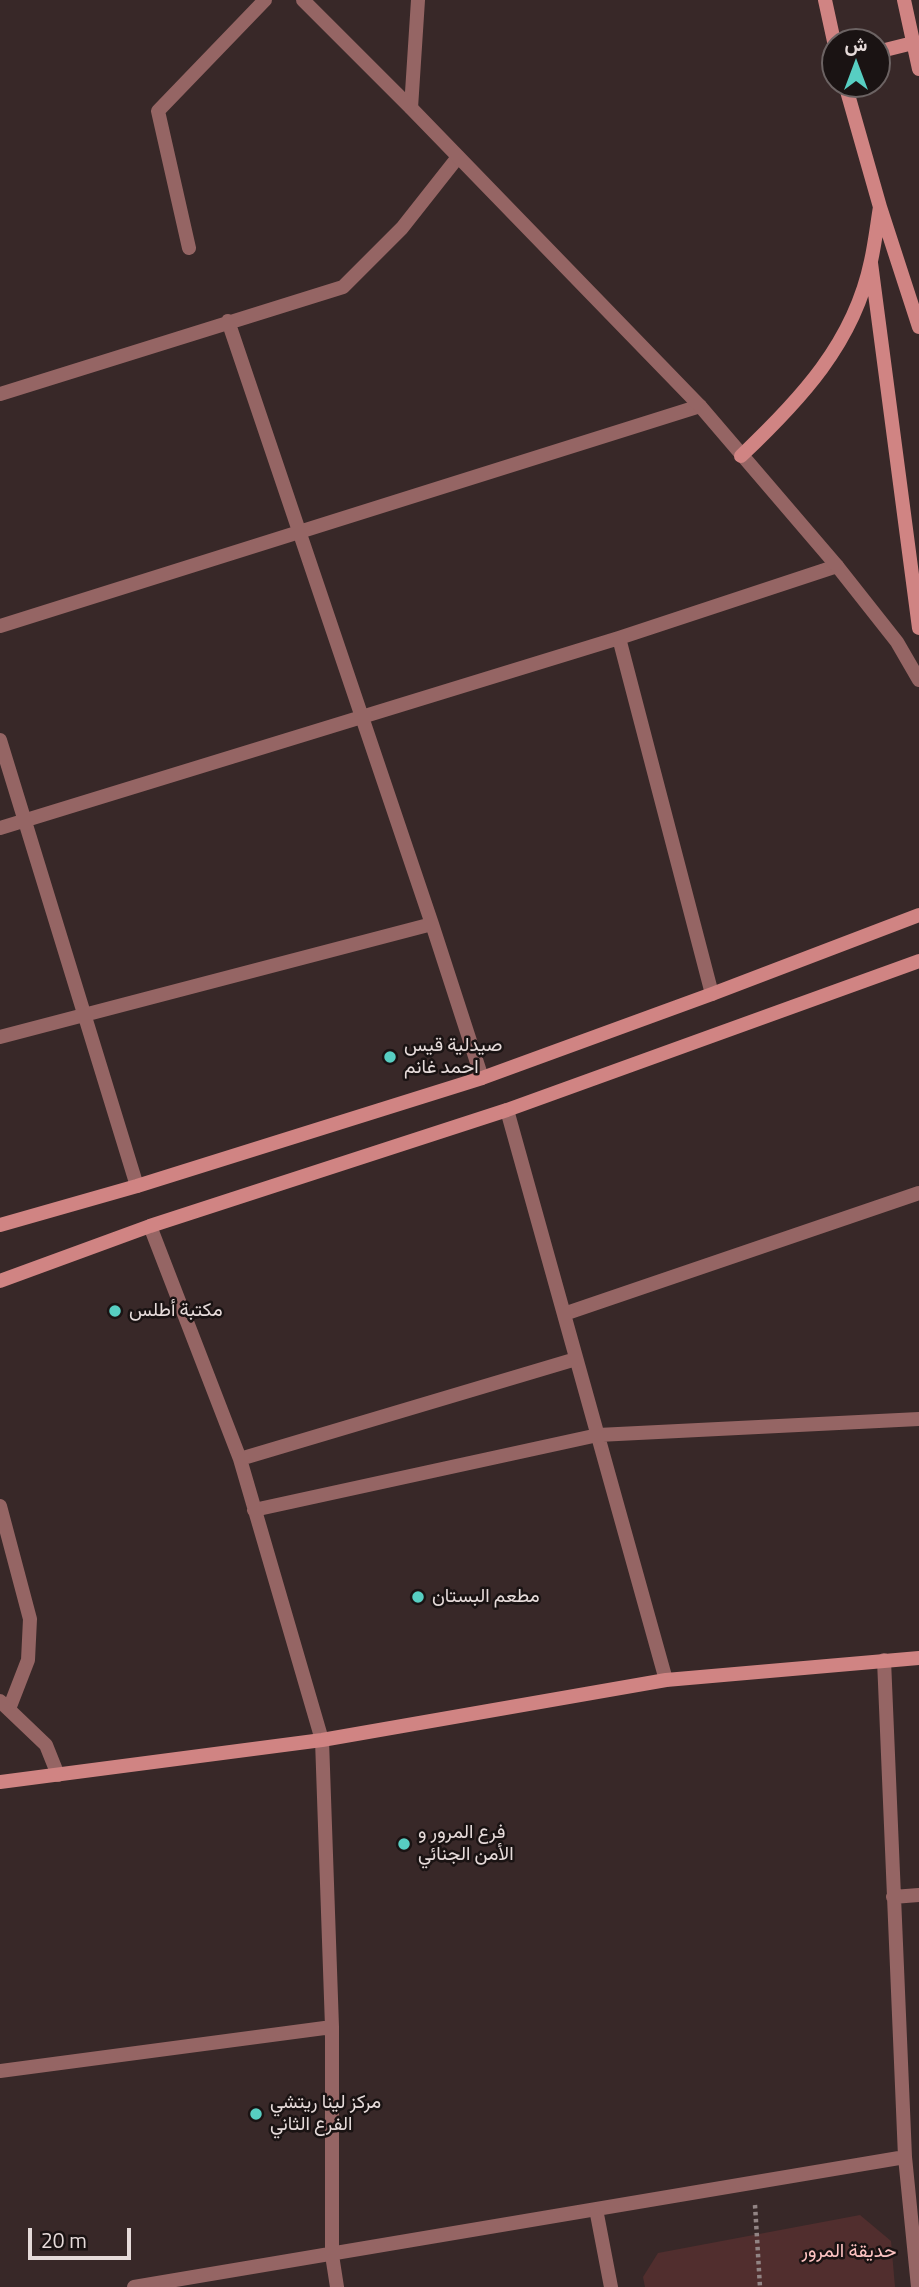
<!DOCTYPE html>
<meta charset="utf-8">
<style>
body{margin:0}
#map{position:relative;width:919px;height:2287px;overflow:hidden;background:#382828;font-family:"Titillium Web",Vazirmatn,sans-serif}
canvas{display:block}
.north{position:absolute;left:821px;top:28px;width:70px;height:70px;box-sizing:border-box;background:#1a1313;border:2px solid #6c6363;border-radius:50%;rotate:0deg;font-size:19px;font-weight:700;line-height:28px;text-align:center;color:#e6dbda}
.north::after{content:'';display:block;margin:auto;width:24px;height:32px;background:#57cec2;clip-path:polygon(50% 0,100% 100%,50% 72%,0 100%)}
.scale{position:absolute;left:28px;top:2228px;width:103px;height:32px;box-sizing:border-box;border:4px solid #e6dbda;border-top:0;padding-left:9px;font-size:21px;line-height:24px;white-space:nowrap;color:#e6dbda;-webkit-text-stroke:5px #1a1313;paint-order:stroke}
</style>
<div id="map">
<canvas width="919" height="2287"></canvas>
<div class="north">ش</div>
<div class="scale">20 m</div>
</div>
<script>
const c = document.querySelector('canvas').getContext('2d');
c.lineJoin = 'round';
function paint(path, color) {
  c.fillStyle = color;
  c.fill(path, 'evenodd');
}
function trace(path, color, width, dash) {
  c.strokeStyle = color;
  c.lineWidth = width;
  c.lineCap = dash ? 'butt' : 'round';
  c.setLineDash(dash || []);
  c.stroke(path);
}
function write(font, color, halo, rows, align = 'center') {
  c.font = font + ' "Titillium Web",Vazirmatn,sans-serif';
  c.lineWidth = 5;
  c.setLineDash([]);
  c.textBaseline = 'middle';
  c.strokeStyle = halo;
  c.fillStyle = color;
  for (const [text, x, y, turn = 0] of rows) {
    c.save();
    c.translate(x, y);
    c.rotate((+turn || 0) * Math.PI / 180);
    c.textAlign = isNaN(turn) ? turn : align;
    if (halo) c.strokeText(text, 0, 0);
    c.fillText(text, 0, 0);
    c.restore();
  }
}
paint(new Path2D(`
 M 860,2215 L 891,2241 L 895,2287 L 645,2287 L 643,2277 L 658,2253 Z`), '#512e2e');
trace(new Path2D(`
 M 755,2205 L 760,2287`), '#928484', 4.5, [3.5, 3.5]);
trace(new Path2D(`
 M 189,248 L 158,111 L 265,0
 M 0,1506 L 30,1619 L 28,1660 L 9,1709
 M 0,1701 L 46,1745 L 58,1775`), '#956564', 14);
trace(new Path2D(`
 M 411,108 L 418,0
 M 228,321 L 432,924 L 482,1078
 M 0,394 L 343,287 L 402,228 L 458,157
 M 0,626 L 700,406
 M 619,638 L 712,994
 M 0,740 L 137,1186
 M 0,828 L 619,638 L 837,566
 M 0,1037 L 432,924
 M 507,1110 L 666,1680
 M 150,1226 L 240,1459 L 322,1740 L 332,2027 L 332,2255 L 337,2287
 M 564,1314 L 919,1193
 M 240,1459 L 576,1359
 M 254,1510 L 598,1435 L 919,1419
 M 884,1660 L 905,2157 L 918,2287
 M 893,1897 L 919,1895
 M 0,2071 L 332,2027
 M 596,2209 L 611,2287
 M 134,2287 L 905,2157`), '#956564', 14);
trace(new Path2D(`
 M 303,0 L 411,108 L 700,406 L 837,566 L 897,642 L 919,680`), '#956564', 14);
trace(new Path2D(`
 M 825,0 L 835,46
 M 904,0 L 919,69
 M 877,52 L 913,43
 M 845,84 L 880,207 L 919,327
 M 871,263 L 919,628
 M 741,456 C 800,400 854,343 871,261 C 875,243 877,225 880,207
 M 0,1225 L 137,1186 L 482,1078 L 712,994 L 919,915
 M 0,1281 L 150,1226 L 507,1110 L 919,961
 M 0,1782 L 322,1740 L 666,1680 L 919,1658`), '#d08483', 14);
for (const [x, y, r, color] of [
 [390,1057,7,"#57cec2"],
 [115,1311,7,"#57cec2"],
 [418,1597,7,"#57cec2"],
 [404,1844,7,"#57cec2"],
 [256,2114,7,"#57cec2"]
]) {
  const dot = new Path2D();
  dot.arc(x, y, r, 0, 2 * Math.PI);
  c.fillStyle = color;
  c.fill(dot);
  trace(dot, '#1a1313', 2.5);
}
write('19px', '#e6dbda', '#1a1313', [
 ["صيدلية قيس",404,1046],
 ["احمد غانم",404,1068],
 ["مكتبة أطلس",129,1311],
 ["مطعم البستان",432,1597],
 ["فرع المرور و",418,1833],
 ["الأمن الجنائي",418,1855],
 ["مركز لينا ريتشي",270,2103],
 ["الفرع الثاني",270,2125]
], 'left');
write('19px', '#fec4c3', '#1a1313', [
 ["حديقة المرور",849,2252]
]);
</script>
